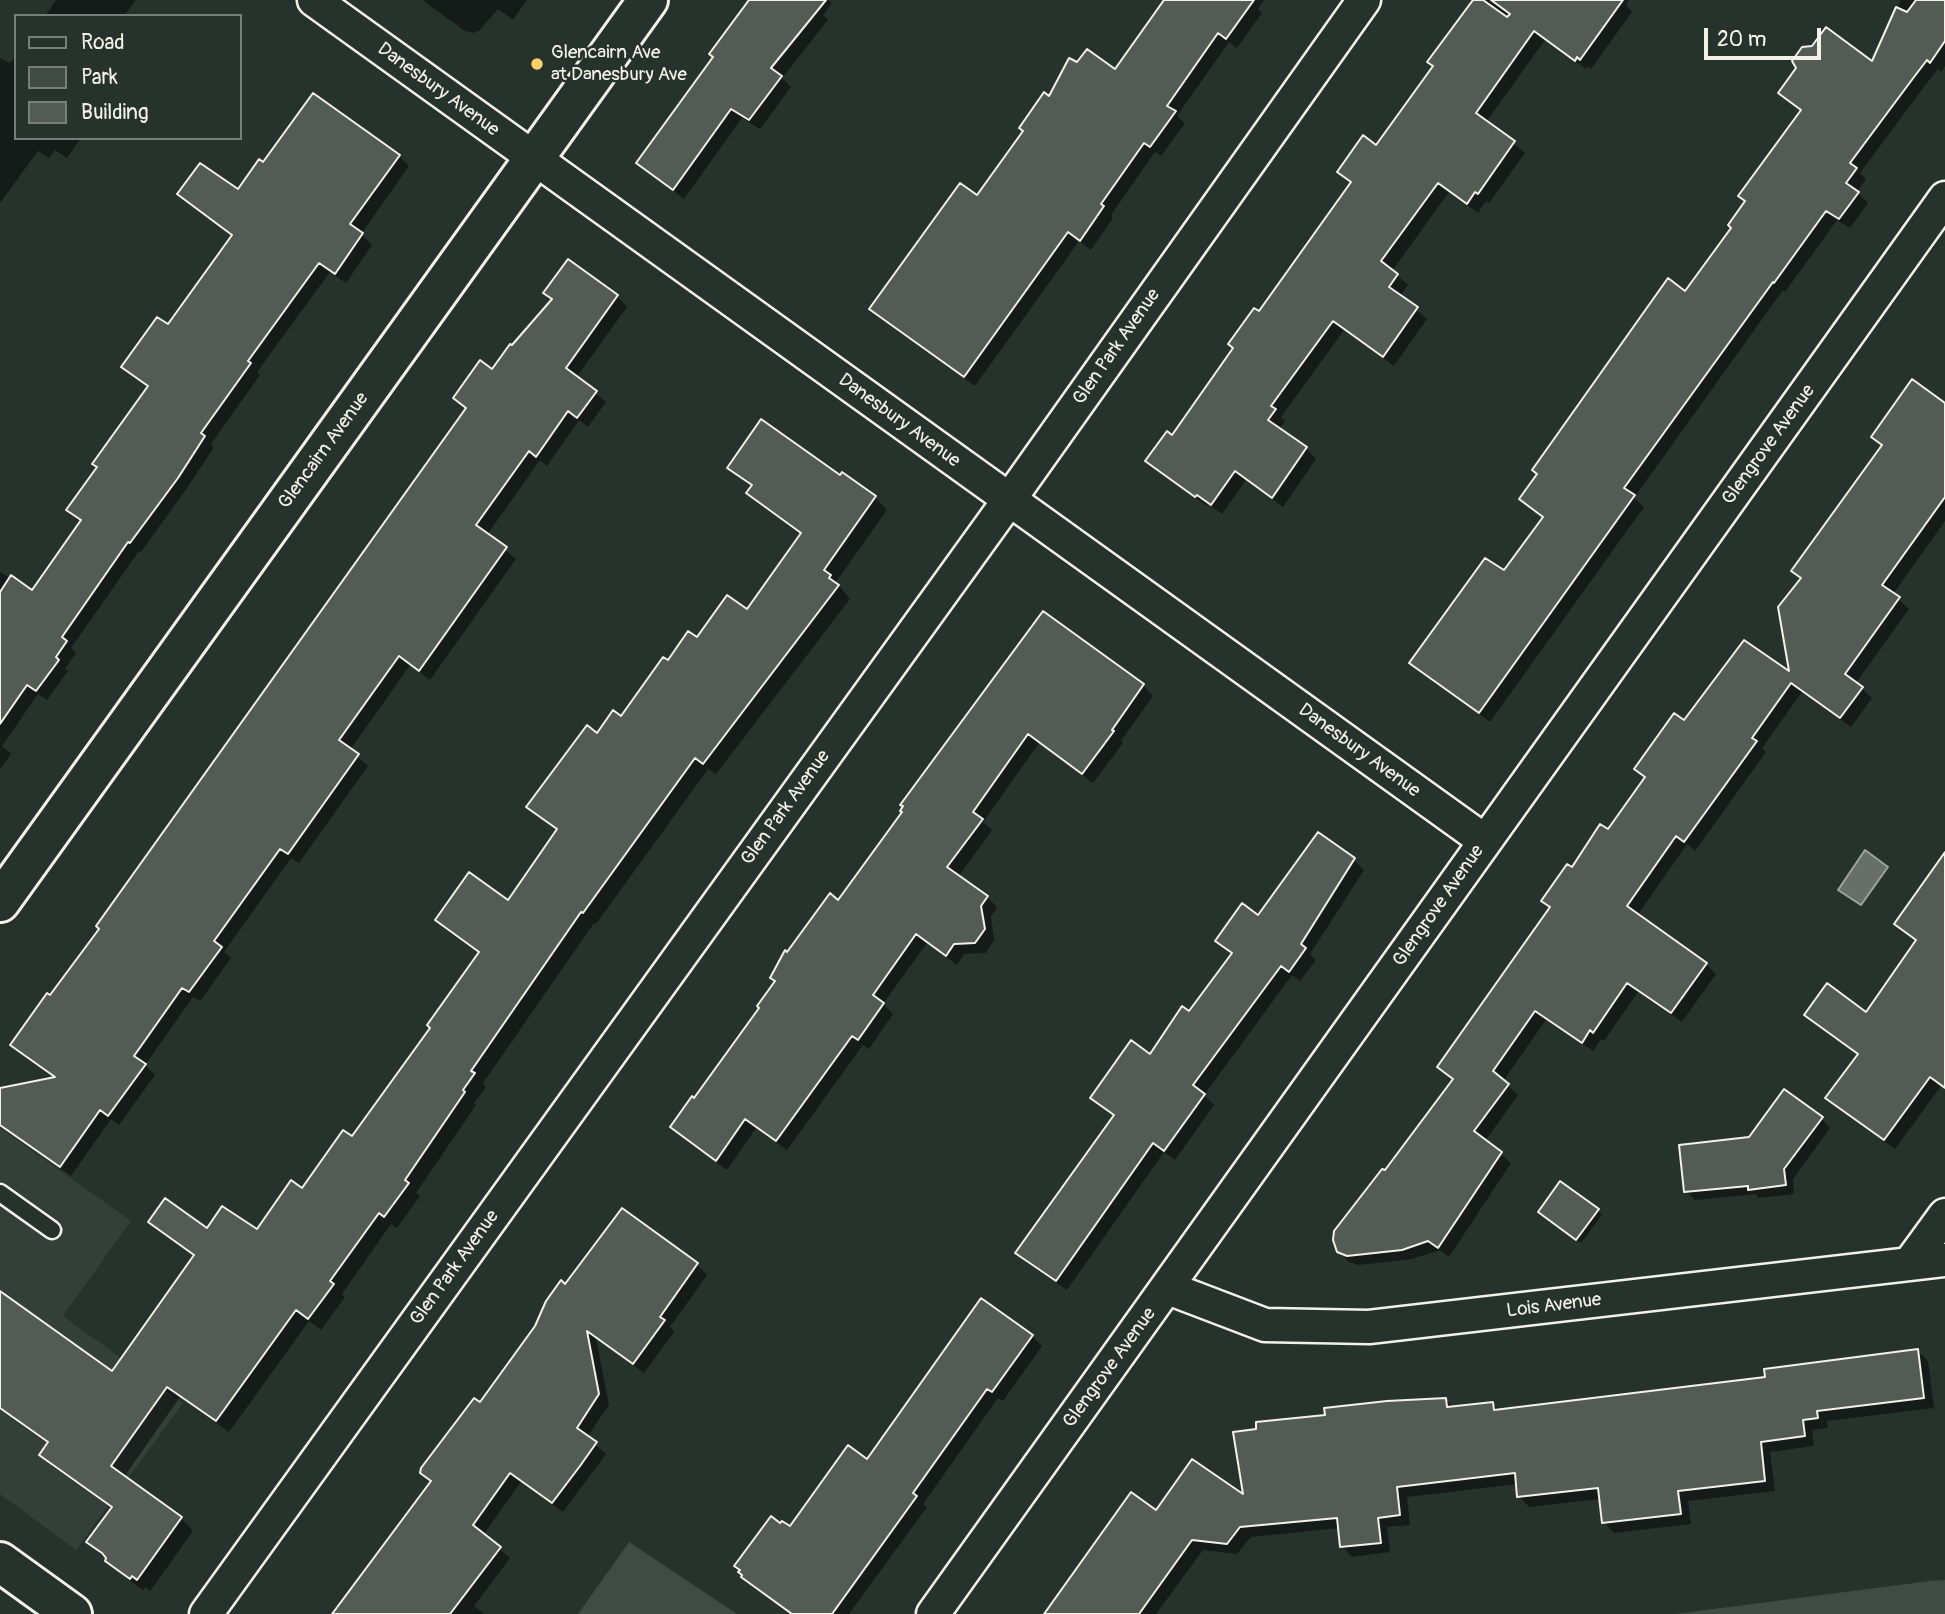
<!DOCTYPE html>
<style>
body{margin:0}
#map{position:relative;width:1945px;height:1614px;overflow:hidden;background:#26332d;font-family:Pangolin,sans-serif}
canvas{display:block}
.legend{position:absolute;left:14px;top:14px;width:228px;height:126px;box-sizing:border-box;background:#26332d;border:2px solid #787f78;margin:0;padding:9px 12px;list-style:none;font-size:21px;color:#f4f1e8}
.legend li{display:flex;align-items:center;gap:14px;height:35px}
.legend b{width:35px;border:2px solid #787f78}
.scale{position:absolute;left:1704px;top:28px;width:117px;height:32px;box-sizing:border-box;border:4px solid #f4f1e8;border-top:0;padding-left:9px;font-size:21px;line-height:24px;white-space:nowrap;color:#f4f1e8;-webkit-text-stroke:5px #26332d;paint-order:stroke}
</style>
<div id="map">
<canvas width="1945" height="1614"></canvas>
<ul class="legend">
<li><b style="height:9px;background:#26332d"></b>Road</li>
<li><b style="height:19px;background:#414b45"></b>Park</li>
<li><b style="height:19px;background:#525c55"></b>Building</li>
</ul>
<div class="scale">20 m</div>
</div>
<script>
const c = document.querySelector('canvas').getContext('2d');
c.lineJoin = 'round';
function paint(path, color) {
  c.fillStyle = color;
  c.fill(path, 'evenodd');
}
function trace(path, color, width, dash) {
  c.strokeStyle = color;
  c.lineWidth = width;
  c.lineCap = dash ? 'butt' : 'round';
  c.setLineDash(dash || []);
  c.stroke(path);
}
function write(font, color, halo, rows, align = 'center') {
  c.font = font + ' Pangolin,sans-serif';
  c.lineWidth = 5;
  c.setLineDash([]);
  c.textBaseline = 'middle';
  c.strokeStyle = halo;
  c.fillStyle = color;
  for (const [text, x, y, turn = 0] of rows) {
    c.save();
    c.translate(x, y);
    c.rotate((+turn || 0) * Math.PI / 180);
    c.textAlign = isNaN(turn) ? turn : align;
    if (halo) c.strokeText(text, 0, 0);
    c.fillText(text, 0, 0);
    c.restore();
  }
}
paint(new Path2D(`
 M 0,1128 L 131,1221 L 63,1316 L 183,1403 L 76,1550 L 0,1494 Z`), '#333f39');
paint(new Path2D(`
 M 629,1542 L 737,1614 L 578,1614 Z
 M 1945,1580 L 1945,1614 L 1675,1614 L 1930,1581 Z`), '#414b45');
const water = new Path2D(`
 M 1865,850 L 1888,867 L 1861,905 L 1838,890 Z`);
paint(water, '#676f68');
trace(water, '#9fa39b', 2);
paint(new Path2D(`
 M 56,0 L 136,0 L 124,16 L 45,16 Z
 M 422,0 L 527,0 L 513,20 L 498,9 L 480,30 L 473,33 L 465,31 Z
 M 751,0 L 828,0 L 832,3 L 823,15 L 828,20 L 782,78 L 791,87 L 760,129 L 742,118 L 684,199 L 638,163 L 715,58 Z
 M 1166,0 L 1264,0 L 1258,9 L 1262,13 L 1237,48 L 1229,42 L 1177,116 L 1185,123 L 1161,156 L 1155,152 L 1111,215 L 1113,218 L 1091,250 L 1079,241 L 975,386 L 881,319 L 871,309 L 977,197 L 1077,65 L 1116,71 Z
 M 1475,0 L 1629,0 L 1626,5 L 1632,12 L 1591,69 L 1588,66 L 1586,69 L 1545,40 L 1486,122 L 1525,153 L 1489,203 L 1486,201 L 1478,213 L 1449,192 L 1392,271 L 1408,285 L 1400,296 L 1427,319 L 1394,366 L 1344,330 L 1281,417 L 1285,421 L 1279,429 L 1306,448 L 1316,459 L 1283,507 L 1246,480 L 1222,514 L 1208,504 L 1207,506 L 1157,471 L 1147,461 L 1172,437 L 1352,184 L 1339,172 L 1377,147 L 1434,66 Z
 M 1901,0 L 1945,0 L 1945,66 L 1941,72 L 1938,69 L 1924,87 L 1860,173 L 1866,179 L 1857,192 L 1868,203 L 1850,228 L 1837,220 L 1785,292 L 1783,290 L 1634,498 L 1644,507 L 1490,722 L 1422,673 L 1412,663 L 1504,573 L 1544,519 L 1521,499 L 1685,293 L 1733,228 L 1747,202 L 1802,111 L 1780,93 L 1873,63 Z
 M 16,55 L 16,138 L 81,138 L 67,158 L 55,150 L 49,158 L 38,151 L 0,203 L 0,58 L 10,63 Z
 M 399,156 L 409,166 L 361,234 L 372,245 L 346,283 L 330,272 L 257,372 L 260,375 L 211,444 L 214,447 L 187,488 L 141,552 L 139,551 L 71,648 L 76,653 L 65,669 L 68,671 L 47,700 L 38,694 L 2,746 L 11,754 L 0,769 L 0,572 L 32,592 L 82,522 L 69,510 L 98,468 L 149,387 L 123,366 L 168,327 L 233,236 L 180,194 L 239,191 L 263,165 Z
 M 545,293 L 617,296 L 627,307 L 576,378 L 606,402 L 588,427 L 579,420 L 547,466 L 540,460 L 487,535 L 516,559 L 430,680 L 410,665 L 350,750 L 368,766 L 299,863 L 291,858 L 224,952 L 231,958 L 200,1001 L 193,997 L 145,1065 L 155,1075 L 119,1125 L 111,1119 L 71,1176 L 0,1125 L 0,1090 L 55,1079 L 12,1045 L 51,997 L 467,409 L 455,398 L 492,371 L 513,348 L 553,301 Z
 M 1945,405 L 1945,521 L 1893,594 L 1909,609 L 1856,683 L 1872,698 L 1851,727 L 1802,692 L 1762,748 L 1766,752 L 1695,851 L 1687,844 L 1637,916 L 1706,964 L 1716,974 L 1682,1022 L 1638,992 L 1604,1041 L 1601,1039 L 1593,1051 L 1546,1020 L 1503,1081 L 1518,1095 L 1485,1141 L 1511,1163 L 1449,1257 L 1440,1250 L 1412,1259 L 1359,1265 L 1349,1262 L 1339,1251 L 1385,1173 L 1454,1081 L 1439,1067 L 1551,909 L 1543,901 L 1608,832 L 1646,779 L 1636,769 L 1685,722 L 1791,675 L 1802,579 L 1793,571 L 1883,446 L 1873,437 Z
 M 729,468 L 841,477 L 842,474 L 875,497 L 887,510 L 836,582 L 850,599 L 716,774 L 708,769 L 596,924 L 594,923 L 483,1083 L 486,1087 L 474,1103 L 476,1105 L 416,1193 L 420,1196 L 397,1228 L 391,1224 L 342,1294 L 345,1297 L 321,1330 L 309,1321 L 229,1432 L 180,1397 L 124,1477 L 181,1518 L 193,1531 L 150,1591 L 145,1587 L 143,1590 L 120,1573 L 89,1542 L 113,1509 L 53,1467 L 41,1454 L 48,1444 L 0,1410 L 0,1294 L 113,1373 L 195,1257 L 163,1234 L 151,1222 L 208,1231 L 257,1231 L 352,1139 L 432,1028 L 480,954 L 449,932 L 437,920 L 508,902 L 558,831 L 529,807 L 598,735 L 622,718 L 668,662 L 698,640 L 747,612 L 802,535 L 760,505 L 748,493 L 752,487 Z
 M 1043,614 L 1143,685 L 1153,696 L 1121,741 L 1123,743 L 1093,783 L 1039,743 L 983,822 L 992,830 L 958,877 L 987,897 L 997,907 L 991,917 L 994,940 L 986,953 L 964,954 L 957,965 L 927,943 L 883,1004 L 893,1014 L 869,1049 L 863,1045 L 787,1150 L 756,1128 L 727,1170 L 682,1137 L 672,1127 L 695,1100 L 761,1008 L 776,982 L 788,955 L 839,902 Z
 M 1945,850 L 1945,1089 L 1941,1086 L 1895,1149 L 1838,1108 L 1828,1098 L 1859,1055 L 1817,1025 L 1806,1015 L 1866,1014 L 1917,942 L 1896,924 Z
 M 1355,861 L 1364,870 L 1310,954 L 1316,960 L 1300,981 L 1292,975 L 1204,1095 L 1214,1105 L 1175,1160 L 1164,1152 L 1067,1290 L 1027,1263 L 1017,1253 L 1115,1117 L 1092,1098 L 1150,1056 L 1190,1014 L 1232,955 L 1217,941 L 1297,952 Z
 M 1822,1119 L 1830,1128 L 1793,1179 L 1794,1194 L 1759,1198 L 1755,1194 L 1695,1200 L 1686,1191 L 1750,1139 Z
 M 1598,1210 L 1602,1215 L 1581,1243 L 1545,1217 Z
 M 622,1211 L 697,1265 L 707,1275 L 670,1327 L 674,1332 L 644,1373 L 596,1338 L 609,1405 L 587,1437 L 606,1454 L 563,1512 L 521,1482 L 483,1535 L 510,1558 L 474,1606 L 485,1614 L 334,1614 L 432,1483 L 422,1473 L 480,1404 Z
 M 1032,1336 L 1042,1346 L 1003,1401 L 998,1398 L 923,1504 L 927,1507 L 849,1614 L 791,1614 L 753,1587 L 743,1577 L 780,1525 L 790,1528 L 868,1462 Z
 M 1918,1351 L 1928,1361 L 1934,1408 L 1827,1421 L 1828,1428 L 1812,1430 L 1814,1446 L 1770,1452 L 1775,1491 L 1688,1501 L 1691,1524 L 1614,1533 L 1604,1522 L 1601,1499 L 1529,1507 L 1519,1496 L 1518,1484 L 1407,1497 L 1410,1525 L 1387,1527 L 1390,1552 L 1352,1557 L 1342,1546 L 1340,1528 L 1251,1537 L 1237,1554 L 1203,1550 L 1156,1614 L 1046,1614 L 1157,1513 L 1246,1498 L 1327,1417 L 1445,1399 L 1454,1408 L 1493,1404 L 1500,1411 L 1767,1378 Z`), '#0007');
const building = new Path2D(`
 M 749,0 L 826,0 L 771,68 L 782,76 L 749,120 L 731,109 L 673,190 L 636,163 L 713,57 L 709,54 Z
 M 1164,0 L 1254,0 L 1226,39 L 1218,33 L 1167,106 L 1176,111 L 1150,147 L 1144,143 L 1101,204 L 1104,206 L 1080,241 L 1068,232 L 964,377 L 869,309 L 960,183 L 977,195 L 1023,131 L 1019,128 L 1044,92 L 1049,96 L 1069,58 L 1077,62 L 1087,49 L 1115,69 Z
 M 1473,0 L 1483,0 L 1507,17 L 1510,14 L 1491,0 L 1623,0 L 1580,60 L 1577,57 L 1575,61 L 1534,31 L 1476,113 L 1515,141 L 1478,194 L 1475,192 L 1467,204 L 1438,183 L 1381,261 L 1398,274 L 1389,287 L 1418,307 L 1383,357 L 1333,321 L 1271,406 L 1276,409 L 1268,420 L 1307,447 L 1272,498 L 1235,471 L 1211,505 L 1197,495 L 1195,497 L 1145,461 L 1167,431 L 1172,435 L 1233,348 L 1228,344 L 1254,308 L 1259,311 L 1351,182 L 1337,172 L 1363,135 L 1376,145 L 1433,66 L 1427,62 Z
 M 1916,0 L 1945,0 L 1945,41 L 1930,63 L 1927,60 L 1914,77 L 1850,163 L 1857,168 L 1846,183 L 1859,192 L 1839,219 L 1826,211 L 1774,283 L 1773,282 L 1624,488 L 1635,495 L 1479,713 L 1409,663 L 1485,558 L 1504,570 L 1543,517 L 1519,499 L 1537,474 L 1532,470 L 1668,278 L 1685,291 L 1731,228 L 1728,225 L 1745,201 L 1738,196 L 1801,110 L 1778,93 L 1796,68 L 1792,61 L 1802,47 L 1812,46 L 1826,27 L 1872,61 L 1896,7 L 1907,12 Z
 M 313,93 L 400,155 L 350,224 L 363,233 L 335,274 L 319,263 L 248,361 L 251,363 L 201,433 L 205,436 L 178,478 L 130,543 L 128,542 L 62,637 L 67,641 L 56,657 L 59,660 L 36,691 L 27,685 L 0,724 L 0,592 L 11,575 L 32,590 L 81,520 L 66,510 L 97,467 L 92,464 L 148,386 L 121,367 L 157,317 L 168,324 L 232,235 L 177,194 L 200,163 L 238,189 L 259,159 L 263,162 Z
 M 568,259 L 618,295 L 566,368 L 597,391 L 577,418 L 568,411 L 536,457 L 529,451 L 476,525 L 507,547 L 419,671 L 399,656 L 339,740 L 359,754 L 288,854 L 280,849 L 214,941 L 222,947 L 189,992 L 182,988 L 134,1056 L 146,1064 L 108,1116 L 100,1110 L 60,1167 L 0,1125 L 0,1088 L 55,1077 L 10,1045 L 47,993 L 50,995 L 99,929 L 96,926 L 466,408 L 453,398 L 480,360 L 492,369 L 510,344 L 512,345 L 552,299 L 543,293 Z
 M 1912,379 L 1945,403 L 1945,497 L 1882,585 L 1900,597 L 1845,674 L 1863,687 L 1840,718 L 1791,683 L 1752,738 L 1757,741 L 1684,842 L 1676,836 L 1627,906 L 1707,963 L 1671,1013 L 1627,983 L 1593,1033 L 1590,1030 L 1582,1043 L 1535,1011 L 1493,1071 L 1509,1084 L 1474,1131 L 1502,1152 L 1438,1248 L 1428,1241 L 1402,1250 L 1347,1256 L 1337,1252 L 1333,1240 L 1334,1231 L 1382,1169 L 1385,1170 L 1453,1079 L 1437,1067 L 1550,907 L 1541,901 L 1567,864 L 1572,867 L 1600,824 L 1608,829 L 1645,777 L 1634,769 L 1674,713 L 1684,720 L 1744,640 L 1789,671 L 1778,607 L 1801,578 L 1791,571 L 1882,445 L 1871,437 Z
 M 761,419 L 840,475 L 842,472 L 876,496 L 824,570 L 831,575 L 829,578 L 839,585 L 703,764 L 695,758 L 583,913 L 581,912 L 471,1071 L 475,1073 L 463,1090 L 465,1092 L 405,1180 L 409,1183 L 384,1217 L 379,1213 L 330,1281 L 334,1284 L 308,1319 L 296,1310 L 216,1421 L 167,1387 L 111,1466 L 182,1517 L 137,1580 L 132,1576 L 130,1579 L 105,1561 L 106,1558 L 102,1553 L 86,1542 L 112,1507 L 39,1455 L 48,1442 L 0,1408 L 0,1291 L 112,1371 L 194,1255 L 148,1222 L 165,1198 L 207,1228 L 222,1206 L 257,1229 L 291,1180 L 302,1188 L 343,1130 L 352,1136 L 430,1028 L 427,1025 L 479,952 L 435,920 L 469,872 L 508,900 L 557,829 L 526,807 L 587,725 L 597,733 L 613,710 L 621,716 L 663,657 L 668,660 L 688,631 L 697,637 L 727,595 L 747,609 L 801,533 L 746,493 L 752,485 L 727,468 Z
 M 1043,611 L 1144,684 L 1112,730 L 1114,731 L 1082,774 L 1028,734 L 973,812 L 983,819 L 947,867 L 988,896 L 981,906 L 985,929 L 975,943 L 954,944 L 946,956 L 916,934 L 873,995 L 884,1003 L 858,1040 L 852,1036 L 776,1141 L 745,1119 L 716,1161 L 670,1127 L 692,1096 L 694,1098 L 759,1008 L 757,1006 L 775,981 L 770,978 L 785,950 L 787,952 L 830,893 L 838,900 L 902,812 L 900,811 L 903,806 L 900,805 Z
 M 1318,832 L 1355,858 L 1301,944 L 1306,948 L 1289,972 L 1281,966 L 1193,1085 L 1205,1094 L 1164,1151 L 1153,1143 L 1056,1281 L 1015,1253 L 1114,1115 L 1090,1098 L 1131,1040 L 1150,1054 L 1182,1006 L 1189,1011 L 1232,953 L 1215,941 L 1242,903 L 1258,915 Z
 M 1945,852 L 1945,1088 L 1930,1077 L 1884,1140 L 1825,1098 L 1858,1054 L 1804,1015 L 1827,983 L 1866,1012 L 1916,940 L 1894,924 Z
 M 1784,1089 L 1823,1117 L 1784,1169 L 1786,1185 L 1748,1190 L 1748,1186 L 1684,1192 L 1679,1145 L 1749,1137 Z
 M 1560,1181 L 1599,1209 L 1576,1240 L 1538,1212 Z
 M 622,1208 L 698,1263 L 660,1317 L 665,1320 L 633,1364 L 587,1331 L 599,1394 L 577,1428 L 597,1442 L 580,1466 L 552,1503 L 510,1473 L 473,1525 L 501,1547 L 450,1614 L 332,1614 L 431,1481 L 420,1473 L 421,1468 L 474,1398 L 480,1402 L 535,1326 L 546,1301 L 561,1280 L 565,1284 Z
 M 981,1298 L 1033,1335 L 992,1392 L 987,1389 L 913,1493 L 917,1496 L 832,1614 L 792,1614 L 741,1577 L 742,1575 L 738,1572 L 740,1570 L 734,1566 L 771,1516 L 780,1523 L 782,1521 L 790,1526 L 848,1445 L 867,1459 Z
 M 1918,1349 L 1924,1398 L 1817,1411 L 1818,1418 L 1803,1420 L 1805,1436 L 1761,1442 L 1765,1481 L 1678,1491 L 1681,1514 L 1602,1523 L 1598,1488 L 1517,1497 L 1515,1473 L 1397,1487 L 1400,1515 L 1378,1518 L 1381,1543 L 1340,1547 L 1337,1518 L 1240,1527 L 1227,1544 L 1192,1540 L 1139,1614 L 1044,1614 L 1131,1492 L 1156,1510 L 1192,1459 L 1243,1494 L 1233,1432 L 1256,1429 L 1256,1422 L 1325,1415 L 1324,1408 L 1387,1401 L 1446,1398 L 1447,1407 L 1493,1402 L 1494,1410 L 1765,1377 L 1764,1369 Z`);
paint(building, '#525c55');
trace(building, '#f4f1e8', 2);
const service = new Path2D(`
 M 0,1193 L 52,1230`);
const minor = new Path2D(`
 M 314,0 L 1485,841
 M 1910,1263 L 1945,1215
 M 1168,1288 L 1265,1325 L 1369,1327 L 1945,1260
 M 206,1614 L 1009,500 L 1364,0
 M 933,1614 L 1945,198`);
const tertiary = new Path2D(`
 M 0,902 L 648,0
 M 0,1562 L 72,1614`);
trace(service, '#f4f1e8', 21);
trace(minor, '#f4f1e8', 37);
trace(tertiary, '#f4f1e8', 44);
trace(service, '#26332d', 16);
trace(minor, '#26332d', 32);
trace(tertiary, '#26332d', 38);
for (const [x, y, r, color] of [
 [537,64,7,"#ffd166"]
]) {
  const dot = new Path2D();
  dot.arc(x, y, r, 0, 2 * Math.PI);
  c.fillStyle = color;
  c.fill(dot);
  trace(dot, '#26332d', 2.5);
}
write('19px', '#f4f1e8', '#26332d', [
 ["Glencairn Ave",551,53],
 ["at Danesbury Ave",551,75]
], 'left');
write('19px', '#f4f1e8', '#26332d', [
 ["Danesbury Avenue",438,90,36],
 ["Glen Park Avenue",1117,347,-55],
 ["Danesbury Avenue",899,421,36],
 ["Glengrove Avenue",1769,445,-54],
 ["Glencairn Avenue",324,451,-54],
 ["Danesbury Avenue",1359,751,36],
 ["Glen Park Avenue",786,808,-54],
 ["Glengrove Avenue",1439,906,-55],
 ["Glen Park Avenue",455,1268,-54],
 ["Lois Avenue",1554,1306,-7],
 ["Glengrove Avenue",1110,1368,-54]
]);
</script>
